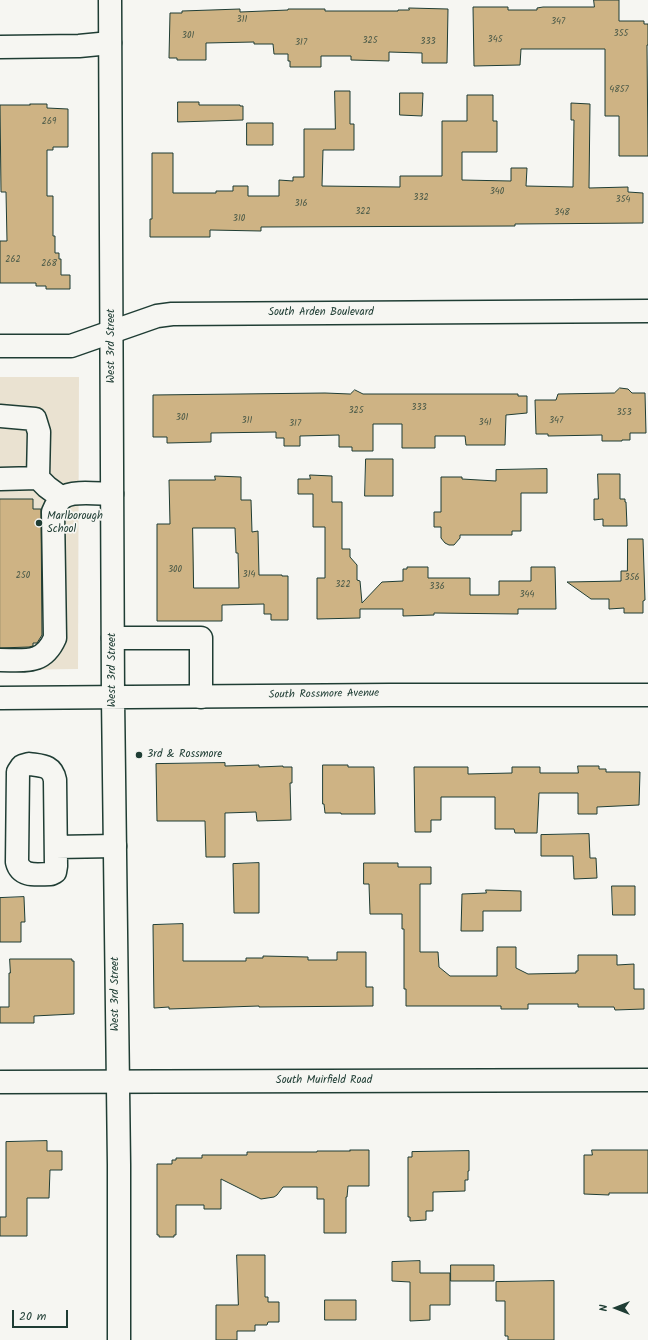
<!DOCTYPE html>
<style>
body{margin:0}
#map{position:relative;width:648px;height:1340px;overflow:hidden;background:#f6f6f2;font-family:Kalam,sans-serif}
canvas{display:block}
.north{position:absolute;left:596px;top:1288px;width:40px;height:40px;-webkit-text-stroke:3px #f6f6f2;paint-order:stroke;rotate:270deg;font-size:11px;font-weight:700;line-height:16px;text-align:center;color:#1f3d34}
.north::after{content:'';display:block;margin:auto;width:14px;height:18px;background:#1f3d34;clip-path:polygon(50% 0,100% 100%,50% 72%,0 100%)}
.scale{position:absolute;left:12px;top:1310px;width:56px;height:18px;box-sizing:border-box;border:2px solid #1f3d34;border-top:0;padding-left:5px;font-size:12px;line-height:14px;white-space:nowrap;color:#1f3d34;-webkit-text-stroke:3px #f6f6f2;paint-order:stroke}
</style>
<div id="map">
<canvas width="648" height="1340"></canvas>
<div class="north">N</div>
<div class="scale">20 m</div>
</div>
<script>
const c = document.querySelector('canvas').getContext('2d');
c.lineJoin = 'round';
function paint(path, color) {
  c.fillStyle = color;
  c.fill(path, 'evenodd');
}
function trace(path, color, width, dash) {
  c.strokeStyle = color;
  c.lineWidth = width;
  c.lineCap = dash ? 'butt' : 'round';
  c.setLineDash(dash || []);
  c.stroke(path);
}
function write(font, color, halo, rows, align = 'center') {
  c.font = font + ' Kalam,sans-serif';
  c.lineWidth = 3.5;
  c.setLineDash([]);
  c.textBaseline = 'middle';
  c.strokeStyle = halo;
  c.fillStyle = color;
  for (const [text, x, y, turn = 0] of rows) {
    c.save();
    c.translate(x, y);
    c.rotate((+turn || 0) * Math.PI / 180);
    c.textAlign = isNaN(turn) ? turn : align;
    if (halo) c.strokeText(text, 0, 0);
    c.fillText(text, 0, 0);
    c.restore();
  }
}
paint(new Path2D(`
 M 0,377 L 79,377 L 78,669 L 0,670 Z`), '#eae2d1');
const building = new Path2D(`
 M 594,0 L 619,0 L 619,21 L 644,21 L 644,24 L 648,24 L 648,45 L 647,45 L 648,156 L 619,156 L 619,116 L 605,116 L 605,49 L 521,49 L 520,65 L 474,66 L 473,7 L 508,7 L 508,10 L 537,10 L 537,8 L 543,7 L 594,7 Z
 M 409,8 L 448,9 L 447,63 L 422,63 L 422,53 L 389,52 L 389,61 L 351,60 L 351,56 L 321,56 L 321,67 L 290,67 L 290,61 L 288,61 L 288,54 L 274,54 L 273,44 L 254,44 L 254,42 L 206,43 L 206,60 L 177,60 L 177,58 L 169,58 L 170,13 L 182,13 L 182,11 L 240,9 L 240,12 L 288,10 L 288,9 L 325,9 L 325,11 L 398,11 L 398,10 L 409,10 Z
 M 335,91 L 350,91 L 350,124 L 354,124 L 354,150 L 323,150 L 322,186 L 400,187 L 400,176 L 442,176 L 442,121 L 467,121 L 467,95 L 493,95 L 493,121 L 497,121 L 497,152 L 462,152 L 462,180 L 511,181 L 511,168 L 527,168 L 526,186 L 573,187 L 574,120 L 571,120 L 571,103 L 590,104 L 589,188 L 628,187 L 628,192 L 643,193 L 643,223 L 515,224 L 515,226 L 261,227 L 261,231 L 210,230 L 210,237 L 150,237 L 150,219 L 152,219 L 152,153 L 173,153 L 173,193 L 216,193 L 216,191 L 233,191 L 233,186 L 248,186 L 248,196 L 279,196 L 279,180 L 293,181 L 293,177 L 304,177 L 304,129 L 335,129 Z
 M 400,93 L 423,93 L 422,116 L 400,115 Z
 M 178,102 L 199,102 L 199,105 L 240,105 L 240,106 L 243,106 L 243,120 L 178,122 Z
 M 30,104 L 47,104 L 47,108 L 68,109 L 68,147 L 53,147 L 53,150 L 47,150 L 47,196 L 53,196 L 53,236 L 55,236 L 55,253 L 59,253 L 59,259 L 61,259 L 61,275 L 70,275 L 70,289 L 46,289 L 46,286 L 36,286 L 36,283 L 0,283 L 0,241 L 7,241 L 6,192 L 1,192 L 0,105 L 30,105 Z
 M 247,123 L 273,123 L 273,145 L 247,145 Z
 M 620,388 L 628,389 L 632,393 L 645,393 L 646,433 L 630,433 L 630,440 L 622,440 L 622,441 L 602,441 L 602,435 L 548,436 L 548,434 L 536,434 L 535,400 L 556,400 L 558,394 L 614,393 Z
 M 355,390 L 363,394 L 518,394 L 518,396 L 527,396 L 527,413 L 506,415 L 505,445 L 466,445 L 465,436 L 435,436 L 435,448 L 402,448 L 402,424 L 373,424 L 373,451 L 352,451 L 352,447 L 339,447 L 339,435 L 300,436 L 300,446 L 284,446 L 284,438 L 276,438 L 276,432 L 211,433 L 211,442 L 167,443 L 167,437 L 153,437 L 153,395 L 325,393 L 350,394 Z
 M 366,459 L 393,459 L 393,496 L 365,496 Z
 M 547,469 L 547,493 L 521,493 L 521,531 L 512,531 L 512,535 L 460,535 L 460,538 L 454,545 L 449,545 L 445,543 L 441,538 L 441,527 L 434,527 L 434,512 L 441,512 L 441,477 L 462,477 L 462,479 L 496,481 L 496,470 Z
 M 598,474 L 620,474 L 620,499 L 625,499 L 625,502 L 626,502 L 627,526 L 603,526 L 603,519 L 594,520 L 594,499 L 598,499 Z
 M 310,475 L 332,476 L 332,502 L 342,502 L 342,549 L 350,549 L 350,557 L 357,565 L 357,580 L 360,581 L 362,603 L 382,582 L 403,581 L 403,569 L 407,569 L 407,567 L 428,567 L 428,578 L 470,578 L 470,595 L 499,595 L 499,581 L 531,581 L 531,567 L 555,567 L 556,609 L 518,609 L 518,614 L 434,613 L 434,615 L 403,616 L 403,609 L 360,609 L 360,618 L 317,619 L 317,578 L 325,578 L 325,527 L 313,527 L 313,494 L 298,494 L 298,479 L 310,479 Z
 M 215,476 L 241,477 L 241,500 L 251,500 L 252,532 L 258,531 L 259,575 L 282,575 L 282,576 L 288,576 L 288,620 L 271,620 L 271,614 L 264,614 L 264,604 L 222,605 L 222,621 L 157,621 L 157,524 L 170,524 L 169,480 L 215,480 ZM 193,528 L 235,528 L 236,553 L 238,553 L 239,588 L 194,588 Z
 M 0,499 L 33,499 L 33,509 L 41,509 L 42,635 L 37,643 L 33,643 L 33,646 L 29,647 L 0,648 Z
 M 628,539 L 643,539 L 645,600 L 643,601 L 643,613 L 624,613 L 624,608 L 609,609 L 609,599 L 591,599 L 567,582 L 621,581 L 621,571 L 627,571 Z
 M 225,763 L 225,766 L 259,765 L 259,767 L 283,766 L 283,767 L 292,767 L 292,783 L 290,783 L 291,820 L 257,821 L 256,812 L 225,813 L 225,857 L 206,857 L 205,821 L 157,821 L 156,764 Z
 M 323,765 L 348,765 L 348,767 L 374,767 L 375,814 L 341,814 L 341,813 L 325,813 L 324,804 L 323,804 Z
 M 578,766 L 599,766 L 599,769 L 606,769 L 606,772 L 640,772 L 639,805 L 597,807 L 597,814 L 578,814 L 578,793 L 539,793 L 537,833 L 515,833 L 514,829 L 495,829 L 495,797 L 441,797 L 441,820 L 431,820 L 431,832 L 415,832 L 414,767 L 468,767 L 468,774 L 512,773 L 512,767 L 540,767 L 540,773 L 578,773 Z
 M 589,834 L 590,858 L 596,858 L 597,878 L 574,879 L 573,856 L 541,856 L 541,835 Z
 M 259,863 L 259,913 L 234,913 L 233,864 Z
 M 364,863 L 398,863 L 398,867 L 431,867 L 431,884 L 420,884 L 420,952 L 438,952 L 439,967 L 450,976 L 497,976 L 497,947 L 516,947 L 516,968 L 528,974 L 576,973 L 576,971 L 578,971 L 578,955 L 617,955 L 617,965 L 634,964 L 634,989 L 644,989 L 644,1009 L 615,1010 L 614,1007 L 578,1007 L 578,1004 L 528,1004 L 528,1009 L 501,1009 L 501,1006 L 406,1006 L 406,989 L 404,989 L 404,929 L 402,929 L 402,914 L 370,914 L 369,884 L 364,884 Z
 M 612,886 L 635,886 L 635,915 L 613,915 Z
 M 486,890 L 521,891 L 521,911 L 483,911 L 483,931 L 461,931 L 462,894 L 486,893 Z
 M 24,897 L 25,922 L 21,922 L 21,942 L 0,942 L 0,898 Z
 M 183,924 L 183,961 L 246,961 L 246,958 L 263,958 L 263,956 L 308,957 L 308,960 L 337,960 L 337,952 L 366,952 L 366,987 L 373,987 L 373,1006 L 259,1007 L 259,1006 L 169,1009 L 169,1007 L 154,1008 L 153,925 Z
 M 10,959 L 72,959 L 72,961 L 74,961 L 74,1014 L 34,1016 L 34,1023 L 0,1023 L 0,1007 L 9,1007 L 9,973 L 10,973 Z
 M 47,1141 L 47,1151 L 62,1151 L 62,1170 L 50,1170 L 49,1198 L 27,1198 L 27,1236 L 0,1236 L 0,1217 L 6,1217 L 6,1142 Z
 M 350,1150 L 369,1150 L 369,1186 L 348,1186 L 347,1197 L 346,1197 L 346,1233 L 324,1233 L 324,1199 L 317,1199 L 317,1187 L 283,1187 L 277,1195 L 274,1197 L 261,1199 L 221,1179 L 221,1209 L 204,1209 L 204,1205 L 176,1205 L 176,1235 L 174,1235 L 174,1237 L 159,1237 L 159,1235 L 157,1235 L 157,1164 L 172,1164 L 172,1160 L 176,1160 L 176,1158 L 202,1158 L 202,1155 L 247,1155 L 247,1152 L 317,1152 L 317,1151 L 350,1151 Z
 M 592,1150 L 648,1150 L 648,1193 L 609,1193 L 609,1195 L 584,1194 L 584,1155 L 592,1155 Z
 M 469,1151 L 469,1171 L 468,1171 L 468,1180 L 465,1180 L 465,1191 L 433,1192 L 433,1211 L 426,1211 L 426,1220 L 410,1221 L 410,1217 L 408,1217 L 408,1157 L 412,1157 L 412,1152 Z
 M 237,1255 L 265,1255 L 265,1297 L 268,1297 L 268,1302 L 279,1302 L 279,1322 L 268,1322 L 267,1325 L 255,1325 L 255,1331 L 237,1331 L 237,1340 L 216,1340 L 216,1305 L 238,1305 Z
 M 420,1261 L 420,1273 L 450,1273 L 450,1305 L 430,1305 L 430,1320 L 410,1321 L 410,1282 L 392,1281 L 392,1262 Z
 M 451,1265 L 494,1265 L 494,1281 L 451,1281 Z
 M 554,1281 L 554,1340 L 508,1340 L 508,1336 L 505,1336 L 505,1301 L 496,1301 L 496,1282 Z
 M 325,1300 L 356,1300 L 356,1320 L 325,1320 Z`);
paint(building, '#ceb384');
trace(building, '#1f3d34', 1);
const minor = new Path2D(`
 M 0,47 L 79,46 L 110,43
 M 0,346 L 71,346 L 157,316 L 172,314 L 648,311
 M 0,416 L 35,419 L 39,432 L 38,478 L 47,487 L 62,498
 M 0,479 L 38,478
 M 113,638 L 201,638 L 201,697
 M 0,660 C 25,660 43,665 55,638 L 53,512 C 55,507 57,502 62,498 C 72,490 99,494 112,494
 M 29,764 C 42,766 52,765 55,780 L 56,866 L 55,872 L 51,874 C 38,874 21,878 17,862 L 18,772 L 22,766 Z
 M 56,847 L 115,846
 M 0,1082 L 648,1080`);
const major = new Path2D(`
 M 110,0 L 113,698 L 119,1165 L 119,1340
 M 0,698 L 390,695 L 648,695`);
trace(minor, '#1f3d34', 25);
trace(major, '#1f3d34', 25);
trace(minor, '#f6f6f2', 22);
trace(major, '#f6f6f2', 22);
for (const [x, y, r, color] of [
 [39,523,4,"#1f3d34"],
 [139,755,4,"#1f3d34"]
]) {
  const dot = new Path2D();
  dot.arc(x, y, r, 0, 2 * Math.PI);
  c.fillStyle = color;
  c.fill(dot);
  trace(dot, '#f6f6f2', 1.5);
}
write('9px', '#4b5a48', null, [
 ["311",242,20],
 ["347",558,22],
 ["355",621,34],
 ["301",188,36],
 ["345",495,40],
 ["325",370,41],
 ["333",428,42],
 ["317",301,43],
 ["4857",619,90],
 ["269",49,122],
 ["340",497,192],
 ["332",421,198],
 ["354",623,200],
 ["316",301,204],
 ["322",363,212],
 ["348",562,213],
 ["310",239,219],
 ["262",13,260],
 ["268",49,264],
 ["333",419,408],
 ["325",356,411],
 ["353",624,413],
 ["301",182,418],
 ["311",247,421],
 ["347",556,421],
 ["341",485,423],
 ["317",295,424],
 ["300",175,570],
 ["314",249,575],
 ["250",23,576],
 ["356",632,578],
 ["322",343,585],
 ["336",437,587],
 ["344",527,595]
]);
write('11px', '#1f3d34', '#f6f6f2', [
 ["South Arden Boulevard",321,313],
 ["West 3rd Street",112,346,-90],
 ["West 3rd Street",113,670,-90],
 ["South Rossmore Avenue",324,695,-1],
 ["West 3rd Street",116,994,-90],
 ["South Muirfield Road",324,1081]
]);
write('11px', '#1f3d34', '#f6f6f2', [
 ["Marlborough",47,517],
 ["School",47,530],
 ["3rd & Rossmore",147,755]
], 'left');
</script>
